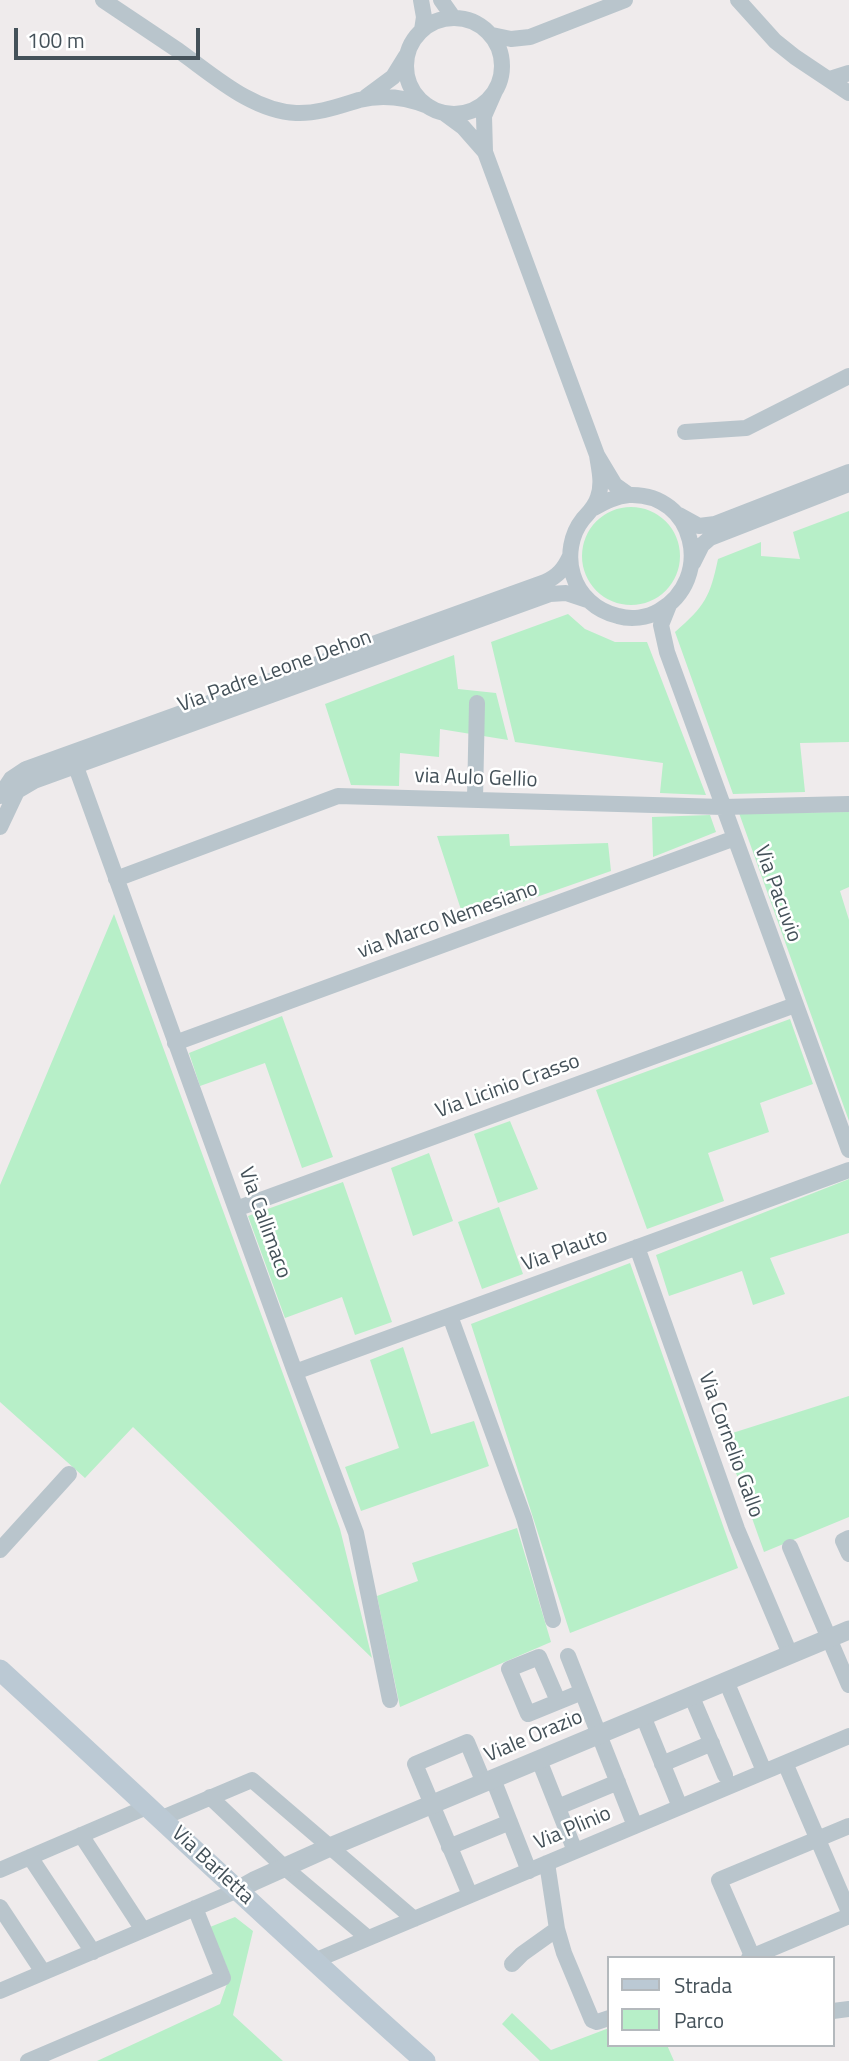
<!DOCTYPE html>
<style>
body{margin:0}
#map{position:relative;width:849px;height:2061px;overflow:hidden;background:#efebec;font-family:"Titillium Web",sans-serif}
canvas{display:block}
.legend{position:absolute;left:607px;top:1956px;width:228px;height:91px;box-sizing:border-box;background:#fff;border:2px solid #b4b9bd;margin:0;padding:9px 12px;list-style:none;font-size:21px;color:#445159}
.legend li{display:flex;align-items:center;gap:14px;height:35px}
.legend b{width:35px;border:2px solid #b4b9bd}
.scale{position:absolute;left:14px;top:28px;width:186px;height:32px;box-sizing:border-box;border:4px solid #445159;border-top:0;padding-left:9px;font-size:21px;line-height:24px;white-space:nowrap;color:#445159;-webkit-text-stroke:5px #fff;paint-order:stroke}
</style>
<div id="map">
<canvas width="849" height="2061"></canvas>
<ul class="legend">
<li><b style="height:9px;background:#bbc9d4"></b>Strada</li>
<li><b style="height:19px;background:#b7efc8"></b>Parco</li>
</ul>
<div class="scale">100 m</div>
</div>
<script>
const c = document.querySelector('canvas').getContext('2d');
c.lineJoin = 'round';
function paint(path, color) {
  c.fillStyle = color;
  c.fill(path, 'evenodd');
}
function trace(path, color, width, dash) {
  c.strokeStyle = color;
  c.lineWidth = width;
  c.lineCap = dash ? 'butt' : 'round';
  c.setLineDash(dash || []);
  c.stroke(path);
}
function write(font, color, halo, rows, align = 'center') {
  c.font = font + ' "Titillium Web",sans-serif';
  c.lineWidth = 5;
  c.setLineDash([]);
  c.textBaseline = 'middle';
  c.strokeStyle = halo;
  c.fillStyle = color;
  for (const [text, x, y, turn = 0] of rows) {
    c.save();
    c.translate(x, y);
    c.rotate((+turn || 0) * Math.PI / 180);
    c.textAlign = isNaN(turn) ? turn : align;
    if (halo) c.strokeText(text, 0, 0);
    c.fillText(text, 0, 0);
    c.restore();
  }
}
paint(new Path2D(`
 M582 556a49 49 0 1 1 98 0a49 49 0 1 1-98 0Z
 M 849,511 L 849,742 L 800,743 L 805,792 L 733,794 L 675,632 C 705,606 710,597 718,559 L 761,542 L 761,556 L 800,559 L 793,532 Z
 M 568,614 L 585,629 L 615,642 L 647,642 L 706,795 L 660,793 L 663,763 L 515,742 L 491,642 Z
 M 454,655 L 458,689 L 496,693 L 508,740 L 440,729 L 439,757 L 400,753 L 399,786 L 351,785 L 325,704 Z
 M 849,812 L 849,887 L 840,891 L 849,920 L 849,1121 L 739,813 Z
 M 710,815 L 716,832 L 653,857 L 652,817 Z
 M 509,834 L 510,846 L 608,843 L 611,871 L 465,922 L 437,836 Z
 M 114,914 L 340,1529 L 372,1658 L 133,1427 L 85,1478 L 0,1402 L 0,1185 Z
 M 282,1016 L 333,1157 L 302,1168 L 265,1063 L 200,1086 L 189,1053 Z
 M 790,1019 L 813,1084 L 760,1103 L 769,1132 L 708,1153 L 724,1201 L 647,1229 L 596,1090 Z
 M 510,1121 L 538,1189 L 498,1203 L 474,1134 Z
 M 429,1153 L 453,1221 L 413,1236 L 391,1168 Z
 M 849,1179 L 849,1233 L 770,1258 L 785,1294 L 753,1305 L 742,1271 L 669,1296 L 656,1255 Z
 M 343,1182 L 392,1322 L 355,1335 L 342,1297 L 285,1318 L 248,1216 Z
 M 499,1207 L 523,1274 L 482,1289 L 458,1222 Z
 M 630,1263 L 738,1568 L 570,1633 L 471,1324 Z
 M 403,1347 L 431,1434 L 474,1421 L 489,1466 L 361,1511 L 345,1467 L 399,1448 L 370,1360 Z
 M 849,1396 L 849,1517 L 764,1552 L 723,1436 Z
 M 517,1528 L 551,1642 L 400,1707 L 377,1596 L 418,1581 L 412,1563 Z
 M 235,1917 L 253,1931 L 233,2015 L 283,2061 L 97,2061 L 220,2004 L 230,1975 L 210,1927 Z
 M 512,2013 L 551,2050 L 609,2028 L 609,2045 L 667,2045 L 674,2061 L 540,2061 L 502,2024 Z`), '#b7efc8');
trace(new Path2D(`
 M 103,0 C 128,17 154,34 179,51 C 213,75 252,111 296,113 C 318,114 339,106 359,100 C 383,94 405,97 428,106
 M 421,0 L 424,17 L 422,30
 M 441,0 L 453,17
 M 738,0 L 775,41 L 795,57 L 849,93
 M406 66a48 48 0 1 1 96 0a48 48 0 1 1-96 0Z
 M 492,35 L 511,39 L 530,37 L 625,0
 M 830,79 L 849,73
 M 495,91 L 484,116 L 485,152 L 597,455 L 615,485 L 629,495
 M 366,97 L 393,77 L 406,56
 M 444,113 L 463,127 L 485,152
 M 685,432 L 746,428 L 849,376
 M 594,508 C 605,502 616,496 629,495 C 695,492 715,579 659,611 C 647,618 631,620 618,616 C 596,611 579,595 573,575 C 567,556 571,534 583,519 C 589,512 595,507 598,497 C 603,483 599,469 597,455
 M 679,515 L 699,526 L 715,524 L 849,472
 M 693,563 L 702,545 L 710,538 L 849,484
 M 669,605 L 661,625 L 667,652 L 849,1150
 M 76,767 L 295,1372 L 356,1533 L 390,1700
 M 0,796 L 11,779 L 26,769 L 545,582 C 558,576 564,569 570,556
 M 475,799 L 477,703
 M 0,827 L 17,791 L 34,781 L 550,594 L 566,593 L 587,600
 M 116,879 L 338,796 L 723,807 L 849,804
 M 175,1043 L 735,838
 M 236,1209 L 795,1005
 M 637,1247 L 737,1529 L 790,1654
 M 450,1316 L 524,1518 L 553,1620
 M 295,1372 L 849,1170
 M 849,1538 L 843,1541 L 849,1554
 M 790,1547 L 849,1685
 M 0,1550 L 69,1474
 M 568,1656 L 635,1826
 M 726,1681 L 764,1771
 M 691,1695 L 725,1775
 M 558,1701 L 539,1657 L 509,1669 L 528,1714 L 582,1692
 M 643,1716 L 680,1807
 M 539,1760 L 575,1851
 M 785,1763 L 849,1912
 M 662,1764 L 712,1743
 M 493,1779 L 529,1871
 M 210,1797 L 284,1867 L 368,1938
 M 558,1807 L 618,1782
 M 162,1818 L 252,1780 L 414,1919
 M 81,1835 L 143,1930
 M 449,1847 L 510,1822
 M 30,1857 L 93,1952
 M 547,1863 L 557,1929 L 564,1953 L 592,2020 L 597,2022 L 609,2018
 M 0,1870 L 149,1806
 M 470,1895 L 415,1764 L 467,1742 L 484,1783
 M 0,1907 L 43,1972
 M 749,1958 L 849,1916
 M 753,1958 L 719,1880 L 849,1826
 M 314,1961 L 849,1736
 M 512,1964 L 522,1954 L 557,1929
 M 0,1991 L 238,1890
 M 833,2011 L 849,2009
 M 28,2061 L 223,1978 L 195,1908`), '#b9c5cc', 16);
trace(new Path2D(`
 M 238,1890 L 254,1881 L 330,1847 L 849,1630`), '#b9c5cc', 19);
trace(new Path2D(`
 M 0,1670 C 142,1800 281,1933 425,2061`), '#bbc9d4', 21);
write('21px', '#445159', '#fff', [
 ["Via Padre Leone Dehon",275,672,-20],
 ["via Aulo Gellio",476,779,2],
 ["Via Pacuvio",777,894,70],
 ["via Marco Nemesiano",448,921,-20],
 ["Via Licinio Crasso",508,1087,-20],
 ["Via Callimaco",264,1223,70],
 ["Via Plauto",565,1251,-20],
 ["Via Cornelio Gallo",730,1445,70],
 ["Viale Orazio",534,1737,-23],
 ["Via Plinio",573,1829,-23],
 ["Via Barletta",212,1866,43]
]);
</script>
